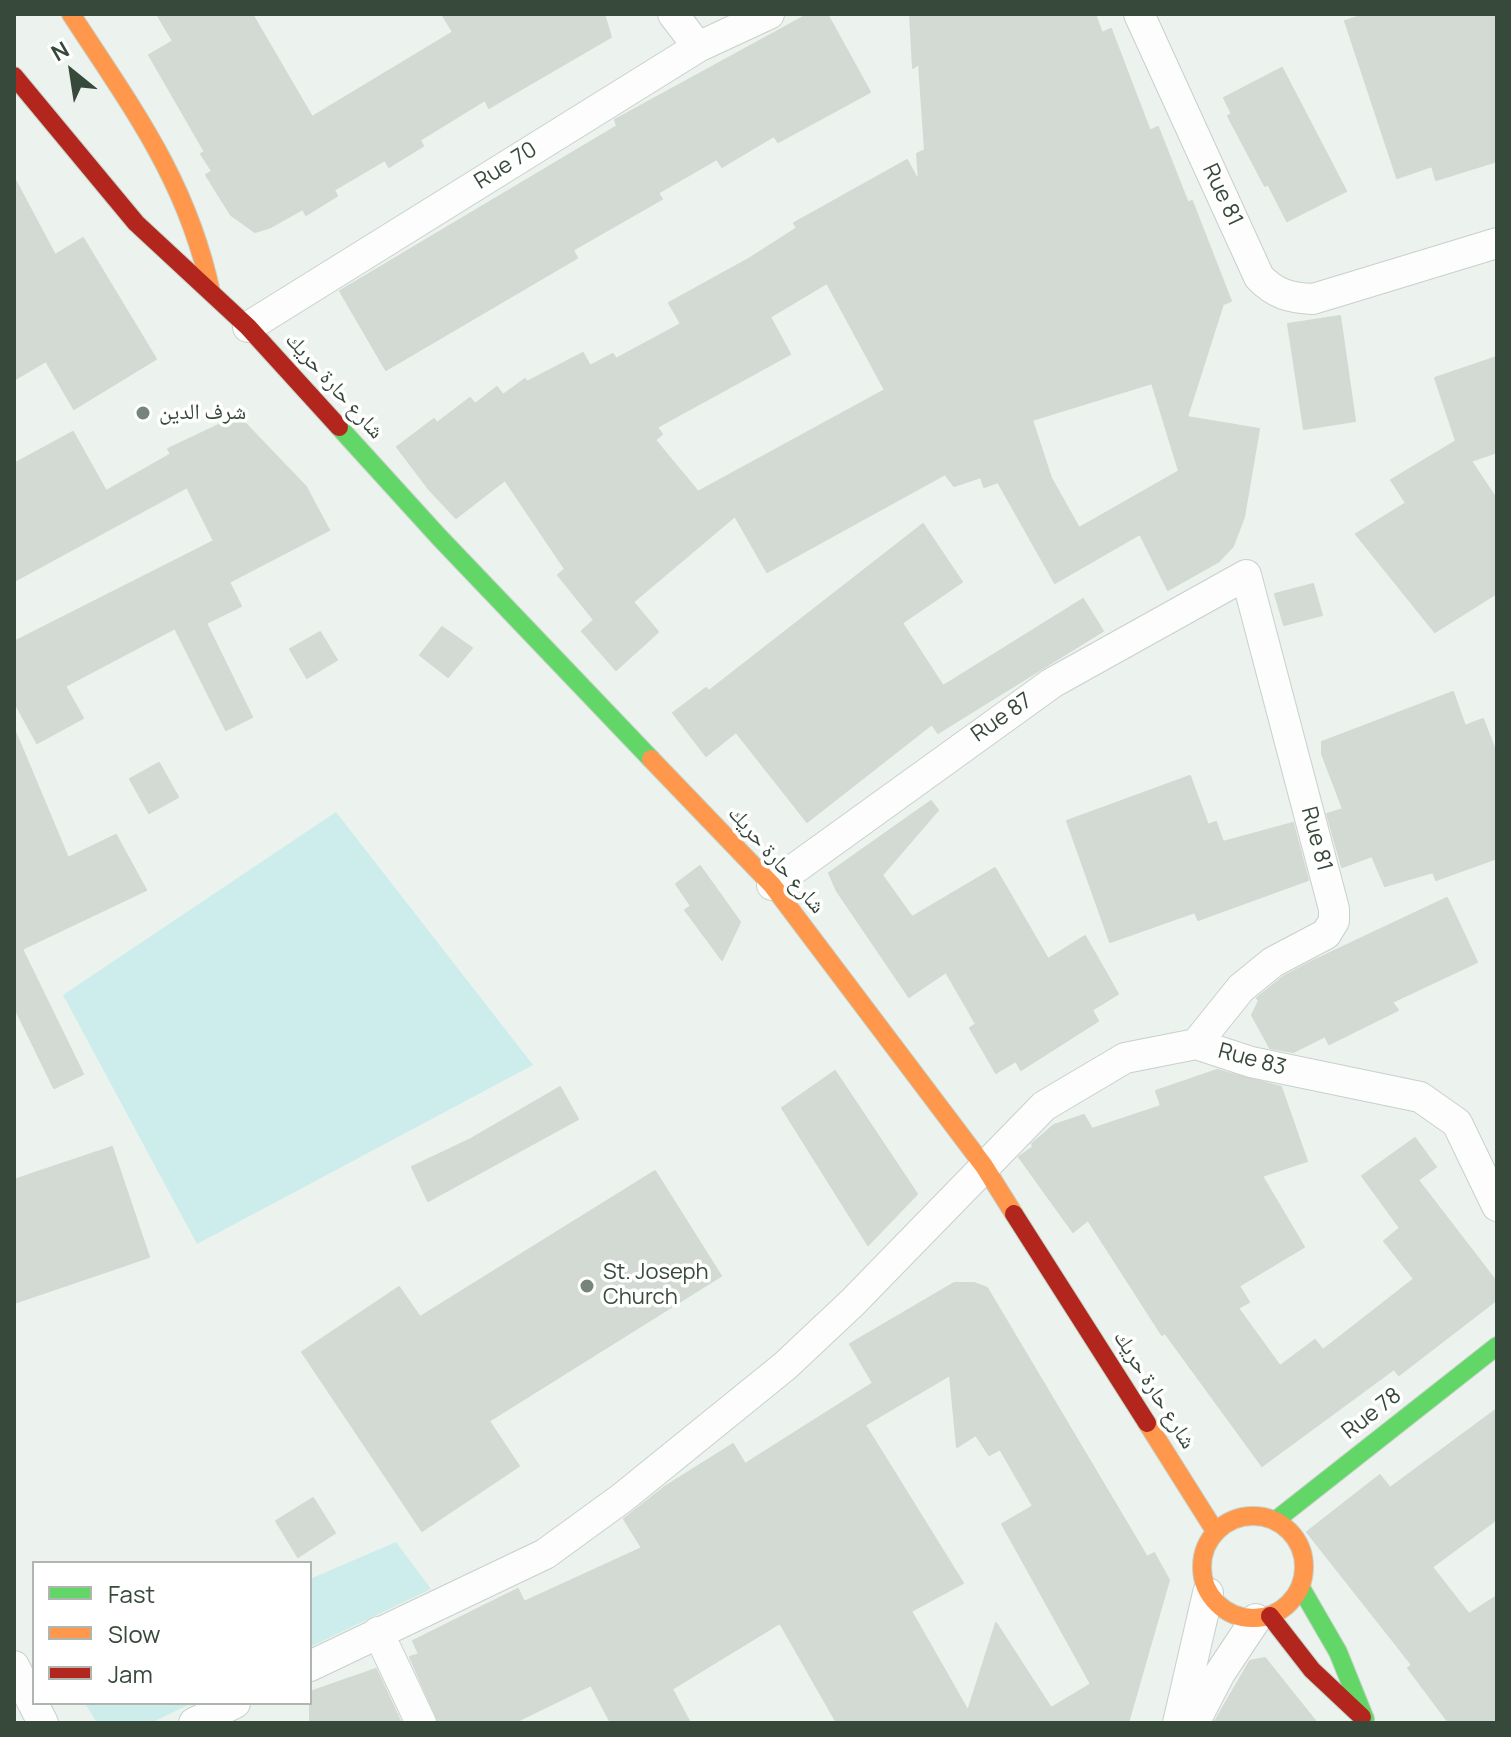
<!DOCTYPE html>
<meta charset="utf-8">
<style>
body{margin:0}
#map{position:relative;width:1511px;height:1737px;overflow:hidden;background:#ecf2ed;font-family:Manrope,sans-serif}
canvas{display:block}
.frame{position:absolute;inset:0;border:16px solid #37493a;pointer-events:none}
.legend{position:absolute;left:32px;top:1561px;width:280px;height:144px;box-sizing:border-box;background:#fff;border:2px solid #afb6b0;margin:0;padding:10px 14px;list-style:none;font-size:24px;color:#37493a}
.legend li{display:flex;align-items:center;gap:16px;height:40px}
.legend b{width:40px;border:2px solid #afb6b0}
.north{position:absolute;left:32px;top:32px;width:80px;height:80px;-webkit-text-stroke:6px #fff;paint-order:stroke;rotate:330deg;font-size:22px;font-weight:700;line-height:32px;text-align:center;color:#37493a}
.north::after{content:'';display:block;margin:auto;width:28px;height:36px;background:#37493a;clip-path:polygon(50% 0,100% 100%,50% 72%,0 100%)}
</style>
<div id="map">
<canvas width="1511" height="1737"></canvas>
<div class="frame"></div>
<ul class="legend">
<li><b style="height:10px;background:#63d668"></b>Fast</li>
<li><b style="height:10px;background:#ff974d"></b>Slow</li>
<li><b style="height:10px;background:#b3261e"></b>Jam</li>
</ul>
<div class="north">N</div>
</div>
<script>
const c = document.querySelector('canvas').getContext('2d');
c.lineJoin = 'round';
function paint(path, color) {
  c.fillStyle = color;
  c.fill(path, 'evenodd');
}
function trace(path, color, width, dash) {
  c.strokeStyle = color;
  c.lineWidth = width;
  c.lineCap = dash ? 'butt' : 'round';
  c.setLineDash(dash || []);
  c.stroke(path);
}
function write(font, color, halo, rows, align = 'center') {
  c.font = font + ' Manrope,"Noto Naskh Arabic",sans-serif';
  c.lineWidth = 7;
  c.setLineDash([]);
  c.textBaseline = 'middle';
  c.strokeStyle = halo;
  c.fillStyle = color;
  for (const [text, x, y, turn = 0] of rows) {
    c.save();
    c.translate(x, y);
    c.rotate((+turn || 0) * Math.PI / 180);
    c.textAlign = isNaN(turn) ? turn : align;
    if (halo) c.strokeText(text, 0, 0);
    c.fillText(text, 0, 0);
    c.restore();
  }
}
paint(new Path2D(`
 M 336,812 L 533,1065 L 197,1244 L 63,995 Z
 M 396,1542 L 431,1589 L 310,1647 L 310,1579 Z
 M 85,1703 L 192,1703 L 151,1723 L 97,1723 Z`), '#ccedeb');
const building = new Path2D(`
 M 157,14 L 252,14 L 312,117 L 453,32 L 442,14 L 604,14 L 611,37 L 489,108 L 485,100 L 420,140 L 423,146 L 389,167 L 385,160 L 334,190 L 337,196 L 306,215 L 303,209 L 271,227 L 255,232 L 231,215 L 206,175 L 212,171 L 201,154 L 205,152 L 149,55 L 173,41 Z
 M 809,14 L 827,14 L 870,92 L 778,142 L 774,136 L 722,167 L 717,159 L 658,193 L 662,199 L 573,250 L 577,258 L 386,370 L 340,291 L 617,126 L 615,120 Z
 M 910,14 L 1095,14 L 1102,33 L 1111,29 L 1150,131 L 1158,127 L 1188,203 L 1192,201 L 1231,301 L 1223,304 L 1187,417 L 1259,429 L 1244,517 L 1233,546 L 1218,562 L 1168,590 L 1140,534 L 1055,583 L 998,482 L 984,487 L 981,477 L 954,486 L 945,474 L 767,572 L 735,516 L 633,602 L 658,632 L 616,670 L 582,631 L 594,620 L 558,575 L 565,569 L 505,480 L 456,518 L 428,488 L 397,447 L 434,419 L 437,423 L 470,398 L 475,404 L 497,387 L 503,395 L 525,379 L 527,382 L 583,353 L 590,366 L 613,354 L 616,359 L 681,324 L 669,303 L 747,260 L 797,228 L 794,223 L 907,160 L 919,182 L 917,154 L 925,150 L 919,64 L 913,68 ZM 827,283 L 885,390 L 698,492 L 655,440 L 662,434 L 657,427 L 790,354 L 770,317 ZM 1152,383 L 1179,471 L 1079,528 L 1051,478 L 1032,420 Z
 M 1367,14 L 1497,14 L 1497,161 L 1436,180 L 1432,166 L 1397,178 L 1345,21 Z
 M 1282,68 L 1346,191 L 1287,221 L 1268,184 L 1265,186 L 1228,116 L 1232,114 L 1224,98 Z
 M 14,178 L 55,255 L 83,238 L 156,359 L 74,409 L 46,361 L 14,380 Z
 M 1340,316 L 1355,421 L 1304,429 L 1288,324 Z
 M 1497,357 L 1497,452 L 1471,461 L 1497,500 L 1497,593 L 1435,632 L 1356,534 L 1406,503 L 1391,480 L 1456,441 L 1435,378 Z
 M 238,416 L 306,487 L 329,530 L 229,582 L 241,606 L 206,623 L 252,717 L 226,730 L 175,628 L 65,686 L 83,718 L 37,743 L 14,701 L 14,642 L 214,541 L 187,487 L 14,581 L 14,464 L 73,432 L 106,491 L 171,454 L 168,449 Z
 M 923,524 L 962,582 L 902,623 L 943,686 L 1083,599 L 1103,631 L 938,733 L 932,724 L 807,822 L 736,732 L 706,756 L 673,713 L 706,688 L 709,691 Z
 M 1313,584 L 1322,615 L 1284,625 L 1275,594 Z
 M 442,627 L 472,648 L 448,677 L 420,655 Z
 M 320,632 L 337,660 L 307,678 L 290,649 Z
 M 1453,692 L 1465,726 L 1483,719 L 1497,755 L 1497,858 L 1436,880 L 1433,872 L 1385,886 L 1372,856 L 1342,867 L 1327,814 L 1343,809 L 1322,754 L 1322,742 Z
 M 14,729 L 68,858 L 116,835 L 146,890 L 22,949 L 83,1074 L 54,1088 L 14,1006 Z
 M 159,763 L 178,797 L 149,813 L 130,779 Z
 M 1190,776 L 1208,825 L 1216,822 L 1223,842 L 1293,823 L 1308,880 L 1198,920 L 1195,912 L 1110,942 L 1067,821 Z
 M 931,801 L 938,810 L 882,875 L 912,917 L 995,868 L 1048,959 L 1085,936 L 1118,994 L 1092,1010 L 1098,1021 L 1021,1070 L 1016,1061 L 996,1073 L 970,1028 L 976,1024 L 946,972 L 909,997 L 837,891 L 829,873 Z
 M 700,866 L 740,922 L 722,960 L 685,910 L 691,906 L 676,884 Z
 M 1447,898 L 1477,962 L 1392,1002 L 1398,1010 L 1329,1044 L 1325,1036 L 1293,1052 L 1270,1048 L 1252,1015 L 1259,1001 L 1257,998 L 1283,977 L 1311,962 Z
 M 1217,1070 L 1281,1087 L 1307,1161 L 1262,1176 L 1304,1247 L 1239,1286 L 1249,1302 L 1238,1308 L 1280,1366 L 1315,1340 L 1323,1350 L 1414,1279 L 1384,1241 L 1400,1228 L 1362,1176 L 1415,1138 L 1436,1167 L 1418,1180 L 1495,1280 L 1495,1301 L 1399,1375 L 1394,1369 L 1262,1466 L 1165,1333 L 1162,1335 L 1088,1220 L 1073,1232 L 1019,1157 L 1033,1147 L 1032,1144 L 1054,1125 L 1084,1115 L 1092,1129 L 1161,1106 L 1156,1091 Z
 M 835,1071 L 917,1194 L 868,1245 L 782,1108 Z
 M 560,1087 L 578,1119 L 428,1201 L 412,1167 L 469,1140 Z
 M 112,1147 L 149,1257 L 14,1303 L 14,1180 Z
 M 655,1171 L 721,1276 L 489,1421 L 519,1466 L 422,1531 L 302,1352 L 399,1287 L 420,1317 Z
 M 954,1283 L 974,1283 L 987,1288 L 1147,1557 L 1154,1553 L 1169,1580 L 1128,1723 L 837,1723 L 780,1623 L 672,1689 L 690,1723 L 611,1723 L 591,1685 L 513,1723 L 439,1723 L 410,1657 L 419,1654 L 413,1641 L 518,1589 L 524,1602 L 642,1548 L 624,1519 L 666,1486 L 733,1444 L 745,1464 L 873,1383 L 850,1344 ZM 950,1375 L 957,1447 L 976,1435 L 989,1455 L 1000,1449 L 1033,1506 L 1002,1524 L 1091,1684 L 1051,1708 L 996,1623 L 968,1711 L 911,1611 L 963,1583 L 865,1425 Z
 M 1497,1409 L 1497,1519 L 1432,1567 L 1469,1614 L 1497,1596 L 1497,1723 L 1449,1723 L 1408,1668 L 1412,1665 L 1307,1532 L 1380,1475 L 1390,1488 Z
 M 313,1498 L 335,1533 L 298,1557 L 276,1521 Z
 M 1265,1658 L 1317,1723 L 1214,1723 L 1250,1661 Z
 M 376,1669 L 401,1723 L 310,1723 L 310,1692 Z`);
paint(building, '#d3dad4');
trace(building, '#d2dad3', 2);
const street = new Path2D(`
 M 673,14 L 698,47
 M 1139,14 L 1259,277 C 1275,294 1290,298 1313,299 L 1497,243
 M 248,327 L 698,47 L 769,14
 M 772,885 L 1052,683 L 1246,575 L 1334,909 L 1334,921 L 1326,934 L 1273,962 L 1241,988 L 1196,1044
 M 378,1632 L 421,1723
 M 14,1666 L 43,1723
 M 310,1666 L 545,1554 L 622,1498 L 785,1366 L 852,1303 L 1044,1106 L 1125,1058 L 1196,1044 L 1251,1062 L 1420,1097 L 1457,1123 L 1497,1206
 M 194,1723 L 235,1703
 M 1178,1723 L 1208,1593
 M 1194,1723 L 1220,1673 L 1256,1619`);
const fast = new Path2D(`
 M 339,427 L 439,537 L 651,759
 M 1276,1520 L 1497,1346
 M 1301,1588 L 1338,1652 L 1365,1719`);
const slow = new Path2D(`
 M 71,14 C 132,108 187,180 211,292
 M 651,759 L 772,885 L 984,1166 L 1014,1214
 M 1147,1423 L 1215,1531
 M1202 1567a51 51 0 1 1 102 0a51 51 0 1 1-102 0Z`);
const jam = new Path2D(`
 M 14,76 L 136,223 L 248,327 L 339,427
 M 1014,1214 L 1147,1423
 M 1270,1616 L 1312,1670 L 1362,1717`);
trace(street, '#c9d0cb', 32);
trace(fast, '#c4d3c8', 20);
trace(slow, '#c4d3c8', 20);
trace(jam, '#c4d3c8', 20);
trace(street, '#fcfdfc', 30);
trace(fast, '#63d668', 18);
trace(slow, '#ff974d', 18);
trace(jam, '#b3261e', 18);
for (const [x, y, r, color] of [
 [143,413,8,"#768479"],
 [587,1286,8,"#768479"]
]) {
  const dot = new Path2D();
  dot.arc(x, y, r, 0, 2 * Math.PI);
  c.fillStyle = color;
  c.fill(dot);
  trace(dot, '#fff', 3);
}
write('22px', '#37493a', '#fff', [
 ["Rue 70",506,166,-32],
 ["Rue 81",1222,195,65],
 ["شارع حارة حريك",334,386,48],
 ["Rue 87",1002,718,-35],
 ["Rue 81",1316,839,75],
 ["شارع حارة حريك",776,860,49],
 ["Rue 83",1252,1060,15],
 ["شارع حارة حريك",1154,1390,58],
 ["Rue 78",1372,1414,-38]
]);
write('22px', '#37493a', '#fff', [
 ["شرف الدين",159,413],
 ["St. Joseph",603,1273],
 ["Church",603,1298]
], 'left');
</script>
